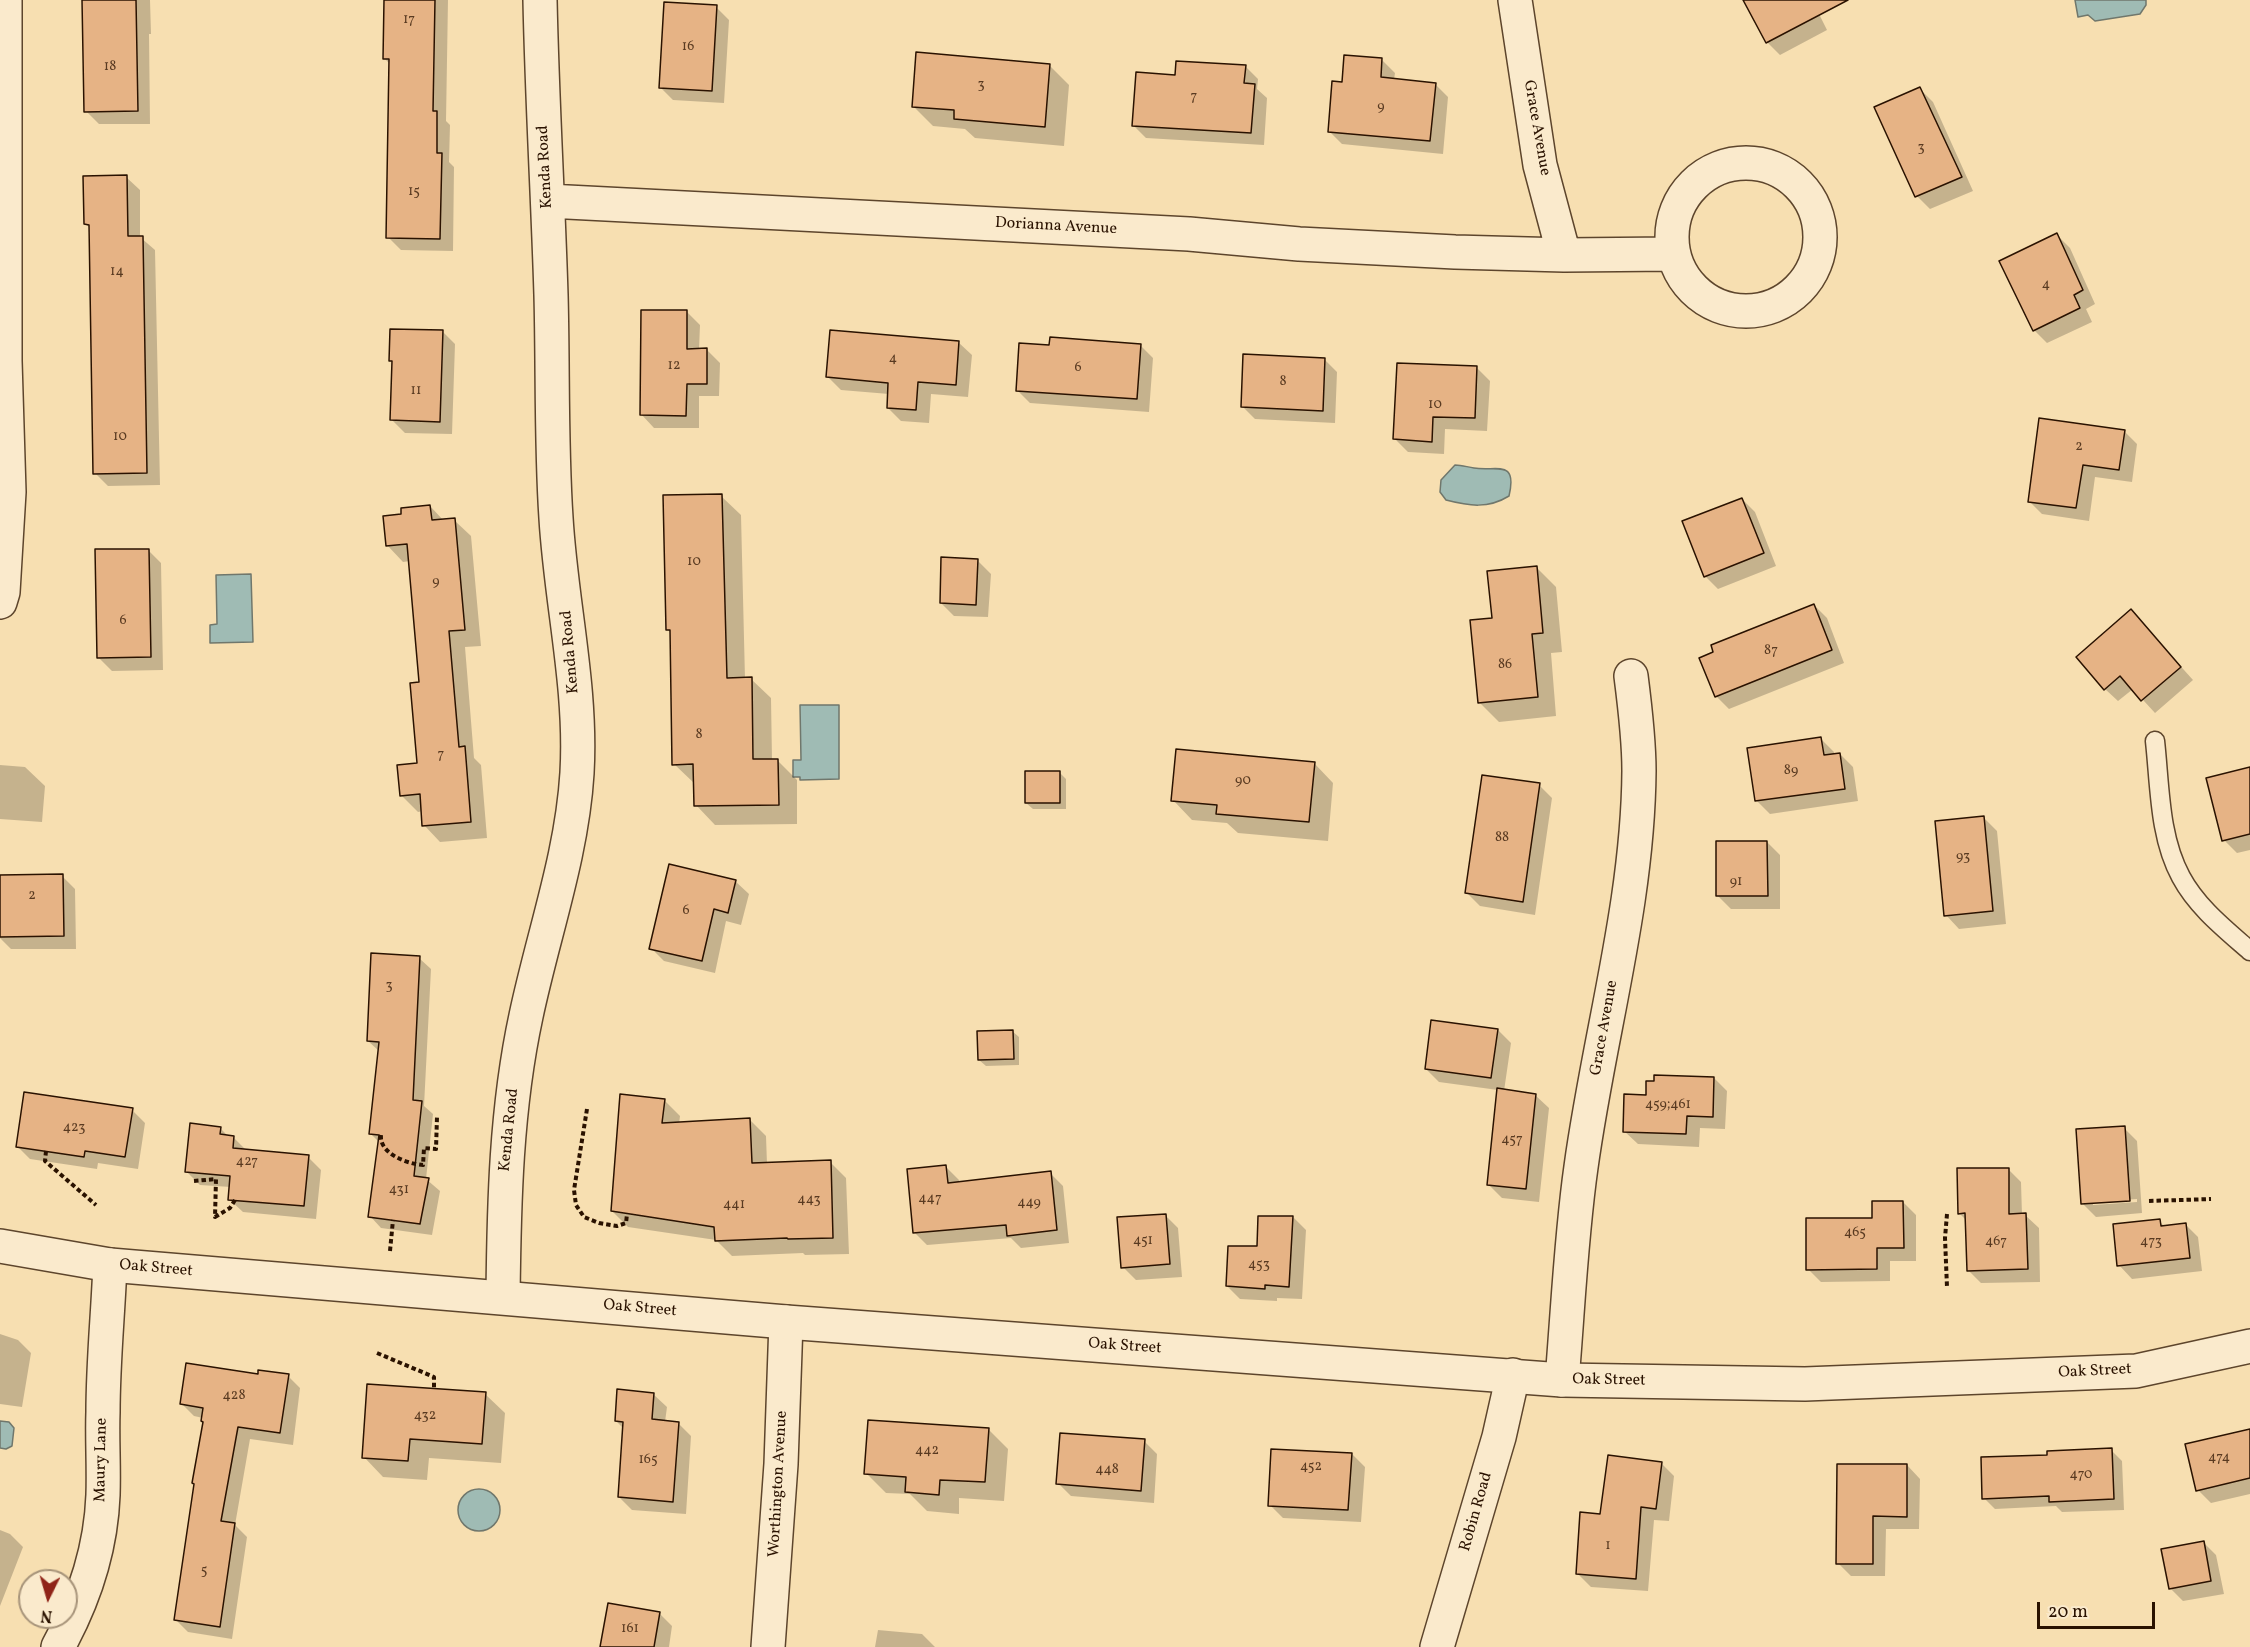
<!DOCTYPE html>
<style>
body{margin:0}
#map{position:relative;width:2250px;height:1647px;overflow:hidden;background:#f7dfb1;font-family:Vollkorn,serif}
canvas{display:block}
.north{position:absolute;left:18px;top:1569px;width:60px;height:60px;box-sizing:border-box;background:#faeacc;border:2px solid #a7947a;border-radius:50%;rotate:185deg;font-size:16px;font-weight:700;line-height:24px;text-align:center;color:#2a1200}
.north::after{content:'';display:block;margin:auto;width:21px;height:27px;background:#8f2418;clip-path:polygon(50% 0,100% 100%,50% 72%,0 100%)}
.scale{position:absolute;left:2037px;top:1602px;width:118px;height:27px;box-sizing:border-box;border:3px solid #2a1200;border-top:0;padding-left:8px;font-size:18px;line-height:21px;white-space:nowrap;color:#2a1200;-webkit-text-stroke:4px #faeacc;paint-order:stroke}
</style>
<div id="map">
<canvas width="2250" height="1647"></canvas>
<div class="north">N</div>
<div class="scale">20 m</div>
</div>
<script>
const c = document.querySelector('canvas').getContext('2d');
c.lineJoin = 'round';
function paint(path, color) {
  c.fillStyle = color;
  c.fill(path, 'evenodd');
}
function trace(path, color, width, dash) {
  c.strokeStyle = color;
  c.lineWidth = width;
  c.lineCap = dash ? 'butt' : 'round';
  c.setLineDash(dash || []);
  c.stroke(path);
}
function write(font, color, halo, rows, align = 'center') {
  c.font = font + ' Vollkorn,serif';
  c.lineWidth = 5;
  c.setLineDash([]);
  c.textBaseline = 'middle';
  c.strokeStyle = halo;
  c.fillStyle = color;
  for (const [text, x, y, turn = 0] of rows) {
    c.save();
    c.translate(x, y);
    c.rotate((+turn || 0) * Math.PI / 180);
    c.textAlign = isNaN(turn) ? turn : align;
    if (halo) c.strokeText(text, 0, 0);
    c.fillText(text, 0, 0);
    c.restore();
  }
}
const water = new Path2D(`
 M 2075,0 L 2146,0 L 2146,5 L 2140,14 L 2095,21 L 2088,15 L 2078,17 Z
 M 1455,465 C 1462,465 1467,467 1474,468 C 1495,472 1518,458 1509,496 C 1488,509 1469,506 1446,500 L 1440,492 L 1441,480 Z
 M 251,574 L 253,642 L 210,643 L 210,625 L 217,624 L 216,575 Z
 M 800,705 L 839,705 L 839,779 L 800,780 L 800,777 L 793,777 L 793,760 L 801,760 Z
 M 0,1421 L 9,1422 L 14,1428 L 12,1446 L 6,1449 L 0,1448 Z
 M458 1510a21 21 0 1 1 42 0a21 21 0 1 1-42 0Z`);
paint(water, '#9fbbb4');
trace(water, '#70776c', 1.5);
paint(new Path2D(`
 M 84,0 L 150,0 L 151,34 L 149,34 L 150,124 L 99,124 L 86,111 Z
 M 385,0 L 448,0 L 446,121 L 450,125 L 449,162 L 454,167 L 453,251 L 401,250 L 388,237 L 391,65 L 384,58 Z
 M 1745,0 L 1812,0 L 1827,30 L 1780,55 L 1767,42 Z
 M 716,7 L 729,20 L 724,103 L 673,100 L 660,87 Z
 M 1382,60 L 1395,73 L 1394,80 L 1435,84 L 1448,97 L 1443,154 L 1342,144 L 1329,131 L 1343,83 Z
 M 1050,66 L 1069,85 L 1064,146 L 975,138 L 965,129 L 933,126 L 913,106 Z
 M 1245,66 L 1258,79 L 1257,89 L 1267,98 L 1264,145 L 1146,138 L 1133,125 L 1176,77 Z
 M 1920,89 L 1933,102 L 1973,191 L 1930,209 L 1917,196 Z
 M 126,177 L 140,190 L 140,237 L 155,250 L 160,485 L 108,486 L 95,473 L 91,229 L 85,223 Z
 M 2057,235 L 2070,248 L 2095,304 L 2086,309 L 2092,322 L 2047,343 L 2034,330 Z
 M 687,312 L 700,325 L 699,350 L 707,350 L 720,363 L 719,396 L 699,396 L 699,428 L 654,428 L 641,414 Z
 M 442,331 L 455,344 L 452,434 L 405,433 L 392,420 L 393,363 L 391,360 Z
 M 958,342 L 972,355 L 968,397 L 931,394 L 929,423 L 901,421 L 888,408 L 889,394 L 841,390 L 828,377 Z
 M 1140,345 L 1153,358 L 1149,412 L 1030,403 L 1017,390 L 1050,346 Z
 M 1324,359 L 1337,372 L 1335,423 L 1255,419 L 1242,406 Z
 M 1477,368 L 1490,381 L 1487,431 L 1445,429 L 1444,454 L 1408,452 L 1395,439 Z
 M 2124,431 L 2137,444 L 2132,482 L 2095,477 L 2089,521 L 2042,514 L 2029,501 Z
 M 721,496 L 741,515 L 745,679 L 751,679 L 771,698 L 772,760 L 777,760 L 797,780 L 797,824 L 715,825 L 696,805 L 695,784 L 674,764 L 672,634 L 668,630 Z
 M 1742,499 L 1755,512 L 1776,566 L 1718,589 L 1705,576 Z
 M 430,506 L 444,521 L 454,520 L 471,536 L 481,646 L 465,647 L 474,758 L 481,765 L 487,838 L 440,842 L 424,825 L 423,811 L 418,812 L 401,795 L 419,765 L 421,684 L 410,561 L 403,562 L 387,545 L 403,516 Z
 M 148,550 L 161,563 L 163,670 L 112,671 L 99,658 Z
 M 978,561 L 991,574 L 988,617 L 954,616 L 941,603 Z
 M 1537,568 L 1556,587 L 1562,652 L 1551,653 L 1556,716 L 1499,722 L 1479,702 L 1493,620 Z
 M 1814,605 L 1827,618 L 1844,663 L 1729,709 L 1716,696 L 1715,653 Z
 M 2131,611 L 2193,680 L 2155,713 L 2133,689 L 2118,701 L 2105,689 Z
 M 1821,739 L 1834,752 L 1834,755 L 1840,754 L 1853,767 L 1858,801 L 1770,814 L 1757,801 Z
 M 1314,763 L 1333,783 L 1328,841 L 1238,833 L 1227,823 L 1192,820 L 1173,800 Z
 M 0,765 L 25,767 L 45,786 L 42,822 L 0,819 Z
 M 2250,769 L 2250,850 L 2237,853 L 2224,840 Z
 M 1059,772 L 1066,779 L 1066,809 L 1033,809 L 1026,803 Z
 M 1539,785 L 1552,798 L 1535,915 L 1480,906 L 1467,893 Z
 M 1984,818 L 1997,831 L 2006,924 L 1959,929 L 1946,915 Z
 M 1767,842 L 1780,855 L 1780,909 L 1731,909 L 1718,896 Z
 M 0,876 L 62,876 L 75,889 L 76,949 L 11,949 L 0,938 Z
 M 735,881 L 749,894 L 741,925 L 726,921 L 715,973 L 664,961 L 651,948 Z
 M 419,958 L 431,969 L 424,1106 L 433,1114 L 426,1179 L 440,1191 L 432,1235 L 381,1228 L 370,1216 L 380,1143 L 371,1134 L 379,1051 L 368,1041 Z
 M 1498,1030 L 1511,1043 L 1504,1091 L 1535,1095 L 1549,1108 L 1539,1202 L 1502,1198 L 1489,1185 L 1498,1090 L 1439,1082 L 1426,1069 Z
 M 1012,1031 L 1019,1037 L 1019,1065 L 986,1066 L 979,1060 Z
 M 1714,1078 L 1727,1091 L 1725,1129 L 1700,1128 L 1699,1147 L 1638,1144 L 1624,1131 L 1647,1097 Z
 M 664,1100 L 680,1116 L 679,1124 L 750,1120 L 766,1136 L 767,1164 L 830,1162 L 846,1178 L 849,1254 L 805,1255 L 803,1253 L 732,1256 L 716,1240 L 628,1227 L 612,1211 Z
 M 132,1110 L 145,1123 L 138,1169 L 98,1163 L 97,1169 L 30,1159 L 17,1146 Z
 M 220,1128 L 229,1137 L 233,1137 L 247,1151 L 308,1157 L 321,1170 L 316,1219 L 243,1212 L 229,1199 L 231,1187 L 200,1185 L 187,1172 Z
 M 2124,1128 L 2137,1141 L 2142,1213 L 2096,1217 L 2083,1204 ZM 2137,1199 L 2137,1202 L 2093,1205 L 2093,1202 Z
 M 946,1167 L 959,1180 L 959,1183 L 1050,1173 L 1063,1186 L 1069,1243 L 1021,1248 L 1011,1238 L 927,1245 L 914,1232 Z
 M 2008,1169 L 2021,1182 L 2022,1215 L 2025,1215 L 2039,1228 L 2040,1282 L 1981,1283 L 1968,1270 L 1967,1221 L 1959,1213 Z
 M 1903,1202 L 1916,1215 L 1916,1261 L 1890,1261 L 1890,1281 L 1821,1282 L 1808,1269 L 1874,1219 Z
 M 1165,1215 L 1178,1228 L 1182,1277 L 1136,1280 L 1123,1267 Z
 M 1293,1217 L 1306,1230 L 1302,1299 L 1277,1298 L 1277,1301 L 1240,1299 L 1227,1286 L 1258,1247 Z
 M 2159,1221 L 2165,1227 L 2185,1224 L 2198,1237 L 2202,1271 L 2132,1279 L 2119,1265 Z
 M 0,1334 L 18,1340 L 31,1353 L 22,1407 L 0,1404 Z
 M 259,1375 L 288,1376 L 300,1388 L 293,1445 L 250,1439 L 235,1525 L 247,1537 L 232,1639 L 188,1632 L 176,1620 L 204,1423 L 203,1418 L 194,1416 L 182,1404 Z
 M 485,1394 L 505,1413 L 501,1463 L 429,1458 L 427,1480 L 383,1477 L 364,1457 Z
 M 653,1394 L 667,1407 L 665,1422 L 678,1423 L 691,1436 L 686,1514 L 632,1510 L 619,1497 L 624,1429 L 616,1421 Z
 M 988,1429 L 1008,1449 L 1004,1501 L 959,1498 L 959,1514 L 927,1511 L 910,1494 L 886,1493 L 866,1473 Z
 M 2250,1431 L 2250,1494 L 2211,1503 L 2198,1490 Z
 M 1144,1441 L 1157,1454 L 1154,1503 L 1071,1496 L 1058,1483 Z
 M 2111,1450 L 2122,1461 L 2124,1510 L 2062,1512 L 2056,1506 L 1995,1509 L 1984,1498 Z
 M 1352,1454 L 1365,1467 L 1361,1522 L 1283,1518 L 1270,1505 Z
 M 1661,1463 L 1674,1476 L 1669,1521 L 1654,1520 L 1648,1591 L 1591,1587 L 1577,1573 L 1602,1516 Z
 M 1907,1465 L 1920,1479 L 1919,1529 L 1886,1529 L 1885,1576 L 1851,1576 L 1838,1563 Z
 M 0,1530 L 10,1534 L 23,1547 L 0,1606 Z
 M 2203,1542 L 2216,1555 L 2224,1594 L 2183,1601 L 2170,1588 Z
 M 659,1613 L 672,1626 L 669,1647 L 602,1647 Z
 M 878,1630 L 922,1634 L 935,1647 L 875,1647 Z`), '#0003');
const building = new Path2D(`
 M 82,0 L 136,0 L 138,111 L 84,112 Z
 M 384,0 L 435,0 L 433,111 L 437,111 L 437,153 L 442,153 L 440,239 L 386,238 L 389,59 L 383,59 Z
 M 1743,0 L 1848,0 L 1766,43 Z
 M 664,2 L 717,5 L 712,91 L 659,88 Z
 M 916,52 L 1050,64 L 1045,127 L 954,119 L 954,110 L 912,107 Z
 M 1344,55 L 1382,58 L 1381,77 L 1436,83 L 1430,141 L 1328,132 L 1332,81 L 1342,82 Z
 M 1176,61 L 1246,65 L 1244,83 L 1255,84 L 1251,133 L 1132,126 L 1136,72 L 1175,75 Z
 M 1920,87 L 1962,177 L 1915,197 L 1874,107 Z
 M 127,175 L 128,236 L 143,236 L 147,473 L 93,474 L 89,225 L 84,224 L 83,176 Z
 M 2057,233 L 2083,290 L 2074,295 L 2080,308 L 2033,331 L 1999,261 Z
 M 641,310 L 687,310 L 687,349 L 707,348 L 707,384 L 687,384 L 686,416 L 640,415 Z
 M 390,329 L 443,330 L 440,422 L 390,420 L 392,361 L 389,361 Z
 M 830,330 L 959,341 L 956,385 L 918,382 L 916,410 L 887,408 L 888,383 L 826,377 Z
 M 1050,337 L 1141,344 L 1137,399 L 1016,391 L 1019,343 L 1049,345 Z
 M 1243,354 L 1325,358 L 1323,411 L 1241,407 Z
 M 1397,363 L 1477,366 L 1475,418 L 1433,417 L 1432,442 L 1393,439 Z
 M 2039,418 L 2125,430 L 2119,470 L 2083,465 L 2076,508 L 2028,502 Z
 M 722,494 L 727,678 L 752,677 L 753,759 L 778,759 L 779,805 L 694,806 L 693,764 L 672,765 L 670,630 L 666,630 L 663,495 Z
 M 1742,498 L 1764,553 L 1704,577 L 1682,521 Z
 M 430,505 L 432,520 L 455,518 L 465,630 L 449,631 L 459,747 L 465,746 L 471,822 L 422,826 L 420,794 L 400,796 L 397,765 L 417,763 L 410,683 L 419,682 L 407,544 L 386,546 L 383,516 L 401,514 L 401,508 Z
 M 95,549 L 149,549 L 151,657 L 97,658 Z
 M 941,557 L 978,559 L 976,605 L 940,603 Z
 M 1537,566 L 1543,633 L 1532,634 L 1538,697 L 1478,703 L 1470,620 L 1492,618 L 1487,571 Z
 M 1814,604 L 1832,650 L 1715,697 L 1699,658 L 1713,652 L 1711,645 Z
 M 2131,609 L 2181,667 L 2141,701 L 2120,676 L 2104,690 L 2076,657 Z
 M 1821,737 L 1824,755 L 1840,753 L 1845,789 L 1755,801 L 1747,748 Z
 M 1176,749 L 1315,762 L 1309,822 L 1216,814 L 1217,805 L 1171,801 Z
 M 2250,767 L 2250,834 L 2222,841 L 2206,778 Z
 M 1025,771 L 1060,771 L 1060,803 L 1025,803 Z
 M 1482,775 L 1540,783 L 1523,902 L 1465,893 Z
 M 1984,816 L 1993,911 L 1944,916 L 1935,821 Z
 M 1716,841 L 1767,841 L 1768,896 L 1716,896 Z
 M 669,864 L 736,880 L 728,913 L 714,909 L 702,961 L 649,949 Z
 M 63,874 L 64,936 L 0,937 L 0,875 Z
 M 371,953 L 420,956 L 413,1100 L 422,1101 L 414,1176 L 429,1178 L 420,1224 L 368,1217 L 379,1135 L 369,1134 L 379,1042 L 367,1041 Z
 M 1431,1020 L 1498,1029 L 1491,1078 L 1425,1069 Z
 M 1013,1030 L 1014,1059 L 978,1060 L 977,1031 Z
 M 1654,1075 L 1714,1077 L 1713,1117 L 1687,1116 L 1686,1134 L 1623,1132 L 1624,1094 L 1646,1095 L 1646,1081 L 1654,1081 Z
 M 1497,1088 L 1536,1094 L 1526,1189 L 1487,1185 Z
 M 24,1092 L 133,1108 L 125,1157 L 85,1151 L 84,1157 L 16,1147 Z
 M 620,1094 L 665,1099 L 662,1123 L 750,1118 L 752,1163 L 831,1160 L 833,1238 L 788,1239 L 787,1238 L 715,1241 L 714,1227 L 611,1211 Z
 M 190,1123 L 221,1127 L 220,1134 L 234,1136 L 233,1148 L 309,1155 L 304,1206 L 228,1200 L 230,1176 L 185,1172 Z
 M 2125,1126 L 2130,1201 L 2081,1204 L 2076,1129 Z
 M 946,1165 L 948,1183 L 1051,1171 L 1057,1230 L 1007,1236 L 1006,1225 L 913,1233 L 907,1169 Z
 M 1957,1168 L 2009,1168 L 2009,1214 L 2026,1213 L 2028,1269 L 1967,1271 L 1965,1213 L 1958,1214 Z
 M 1872,1201 L 1903,1201 L 1904,1248 L 1877,1248 L 1877,1269 L 1806,1270 L 1806,1218 L 1872,1218 Z
 M 1166,1214 L 1170,1264 L 1121,1268 L 1117,1217 Z
 M 1258,1216 L 1293,1216 L 1289,1287 L 1265,1285 L 1265,1289 L 1226,1286 L 1228,1246 L 1257,1246 Z
 M 2160,1219 L 2161,1226 L 2186,1223 L 2190,1258 L 2117,1266 L 2113,1224 Z
 M 186,1363 L 258,1374 L 258,1370 L 289,1374 L 280,1433 L 238,1427 L 221,1521 L 235,1523 L 220,1627 L 174,1620 L 194,1484 L 192,1483 L 203,1422 L 201,1421 L 203,1408 L 180,1404 Z
 M 367,1384 L 486,1392 L 482,1444 L 410,1439 L 408,1461 L 362,1458 Z
 M 617,1389 L 654,1393 L 652,1419 L 679,1422 L 673,1502 L 618,1497 L 623,1422 L 615,1421 Z
 M 868,1420 L 989,1428 L 985,1482 L 940,1480 L 939,1495 L 905,1492 L 906,1477 L 864,1474 Z
 M 2250,1429 L 2250,1478 L 2196,1491 L 2185,1444 Z
 M 1060,1433 L 1145,1439 L 1141,1491 L 1056,1484 Z
 M 2112,1448 L 2114,1499 L 2049,1502 L 2049,1496 L 1982,1499 L 1981,1457 L 2047,1455 L 2047,1451 Z
 M 1271,1449 L 1352,1453 L 1348,1510 L 1268,1506 Z
 M 1608,1455 L 1662,1462 L 1656,1509 L 1641,1507 L 1636,1579 L 1576,1574 L 1580,1512 L 1600,1514 Z
 M 1837,1464 L 1907,1464 L 1907,1517 L 1873,1516 L 1873,1564 L 1836,1564 Z
 M 2204,1541 L 2211,1581 L 2169,1589 L 2161,1549 Z
 M 608,1603 L 660,1612 L 654,1647 L 600,1647 Z`);
paint(building, '#e6b385');
trace(building, '#2a1200', 1.5);
const service = new Path2D(`
 M 2155,741 C 2160,786 2159,837 2181,877 C 2197,907 2225,929 2250,951`);
const minor = new Path2D(`
 M 1515,0 L 1540,165 L 1564,255
 M1672 237a74 74 0 1 1 148 0a74 74 0 1 1-148 0Z
 M 548,201 L 1189,234 L 1299,244 L 1455,252 L 1564,255 L 1673,254
 M 0,602 L 3,592 L 9,492 L 5,361 L 5,0
 M 503,1297 C 504,1203 506,1109 526,1016 C 543,935 572,856 577,773 C 582,687 561,603 556,518 C 551,444 553,369 551,295 C 548,197 542,98 540,0
 M 1562,1380 C 1568,1309 1571,1237 1581,1167 C 1599,1035 1638,905 1639,771 C 1639,739 1635,707 1631,676
 M 58,1647 C 84,1600 101,1549 103,1495 C 104,1467 102,1439 103,1412 C 103,1363 108,1314 110,1265
 M 768,1647 L 781,1464 L 786,1322
 M 1437,1647 L 1499,1437 L 1513,1375`);
const tertiary = new Path2D(`
 M 0,1246 L 110,1265 L 786,1322 L 1562,1380 L 1805,1384 L 2136,1371 L 2250,1346`);
trace(service, '#5d452c', 21);
trace(minor, '#5d452c', 36);
trace(tertiary, '#5d452c', 36);
trace(new Path2D(`
 M 587,1109 L 574,1190 L 576,1205 L 584,1217 L 599,1223 L 617,1226 L 626,1223 L 627,1214
 M 381,1135 C 379,1154 408,1164 423,1165 L 424,1148 L 436,1149 L 437,1117
 M 46,1151 L 45,1161 L 96,1205
 M 194,1181 L 216,1179 L 215,1217 L 230,1208 L 235,1200
 M 2149,1201 L 2211,1199
 M 1947,1214 L 1945,1238 L 1947,1287
 M 390,1251 L 393,1220
 M 377,1353 L 434,1377 L 434,1388`), '#2a1200', 4, [4.5, 3]);
trace(service, '#faeacc', 18);
trace(minor, '#faeacc', 33);
trace(tertiary, '#faeacc', 33);
write('14px', '#593a21', null, [
 ["17",409,20],
 ["16",688,47],
 ["18",110,67],
 ["3",981,85],
 ["7",1194,97],
 ["9",1381,107],
 ["3",1921,148],
 ["15",414,192],
 ["14",117,272],
 ["4",2046,285],
 ["4",893,359],
 ["12",674,366],
 ["6",1078,368],
 ["8",1283,382],
 ["11",416,391],
 ["10",1435,405],
 ["10",120,437],
 ["2",2079,447],
 ["10",694,562],
 ["9",436,582],
 ["6",123,621],
 ["87",1771,651],
 ["86",1505,665],
 ["8",699,735],
 ["7",441,755],
 ["89",1791,771],
 ["90",1243,781],
 ["88",1502,838],
 ["93",1963,857],
 ["91",1736,882],
 ["2",32,896],
 ["6",686,911],
 ["3",389,986],
 ["459;461",1668,1105],
 ["423",74,1128],
 ["457",1512,1140],
 ["427",247,1162],
 ["431",399,1190],
 ["447",930,1199],
 ["443",809,1200],
 ["449",1029,1203],
 ["441",734,1205],
 ["465",1855,1233],
 ["451",1143,1241],
 ["467",1996,1242],
 ["473",2151,1242],
 ["453",1259,1265],
 ["428",234,1396],
 ["432",425,1416],
 ["442",927,1451],
 ["474",2219,1458],
 ["165",648,1460],
 ["452",1311,1467],
 ["448",1107,1470],
 ["470",2081,1475],
 ["1",1608,1546],
 ["5",204,1571],
 ["161",630,1629]
]);
write('16px', '#2a1200', '#faeacc', [
 ["Grace Avenue",1536,128,80],
 ["Kenda Road",546,167,-93],
 ["Dorianna Avenue",1056,227,3],
 ["Kenda Road",571,652,-95],
 ["Grace Avenue",1605,1028,-80],
 ["Kenda Road",510,1130,-84],
 ["Oak Street",156,1269,5],
 ["Oak Street",640,1309,5],
 ["Oak Street",1125,1347,4],
 ["Oak Street",2095,1372,-3],
 ["Oak Street",1609,1381,1],
 ["Maury Lane",102,1460,-89],
 ["Worthington Avenue",779,1484,-87],
 ["Robin Road",1477,1512,-74]
]);
</script>
